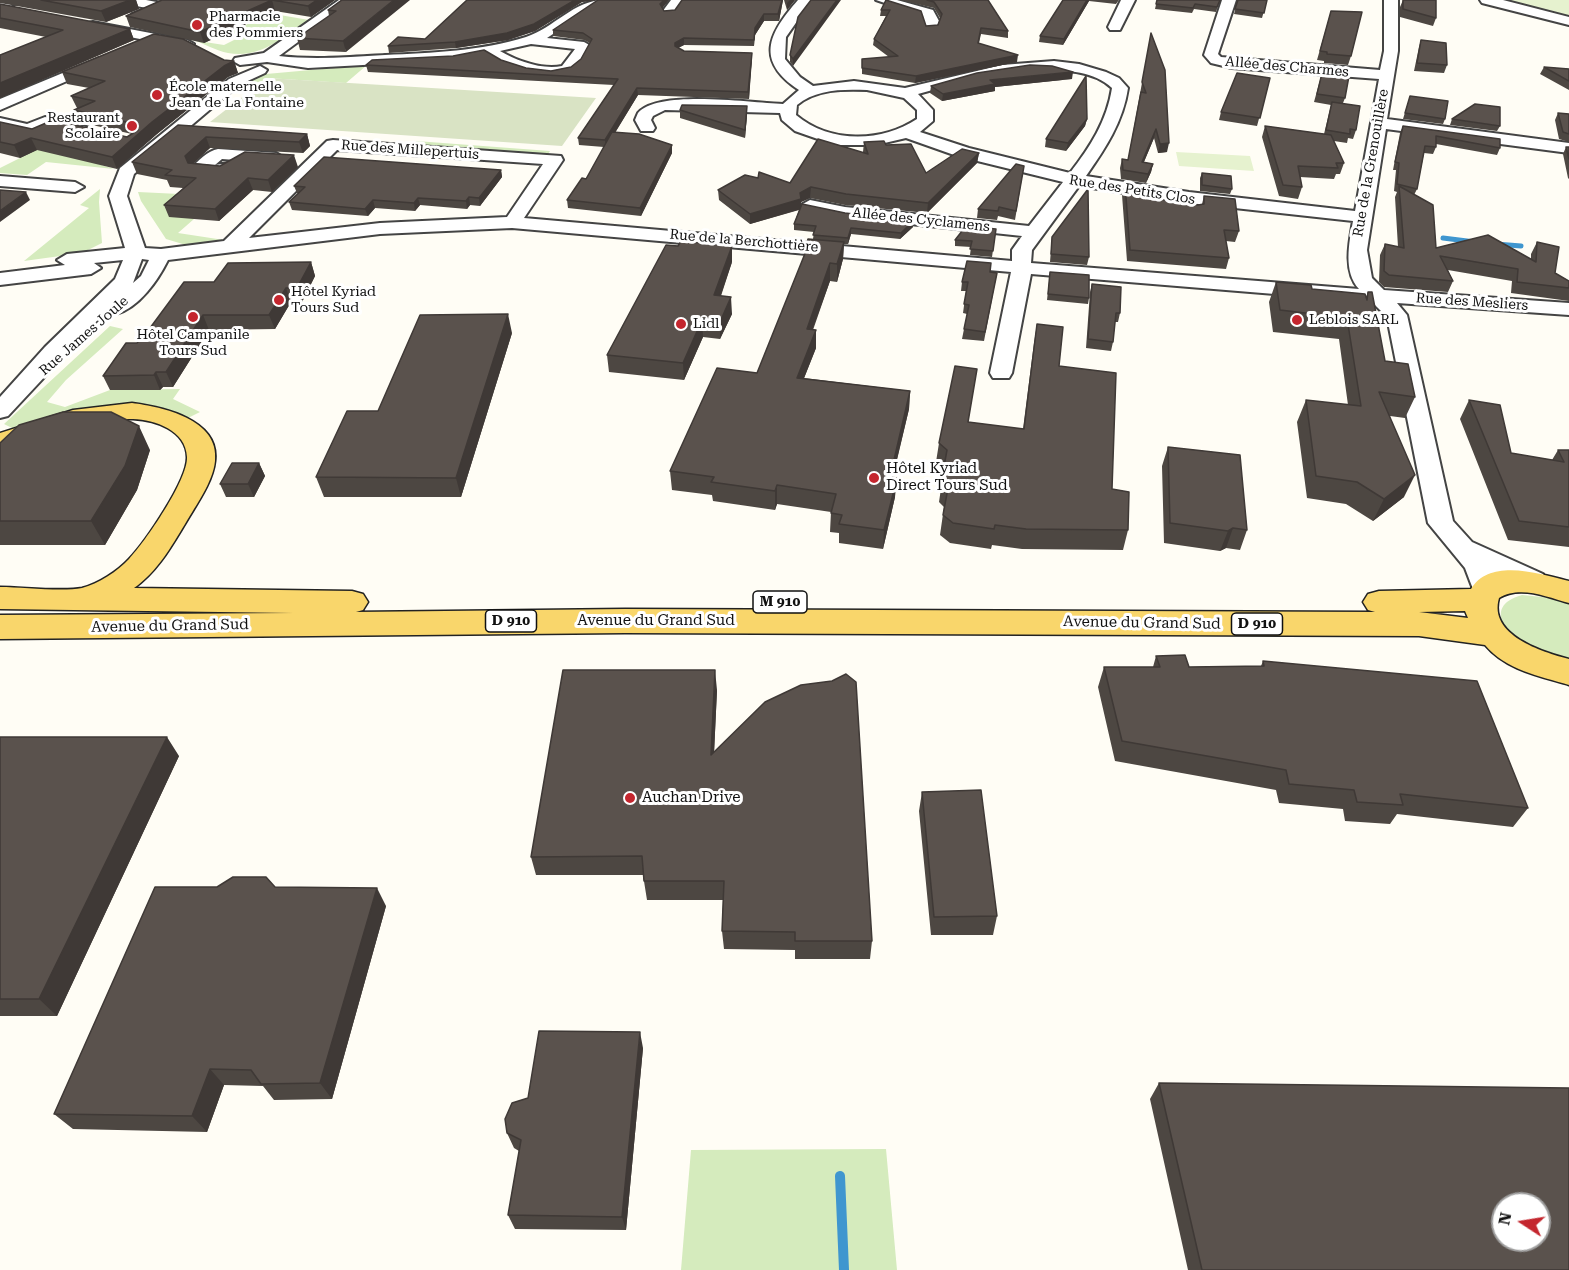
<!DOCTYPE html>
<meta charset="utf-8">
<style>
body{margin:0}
#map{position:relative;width:1569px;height:1270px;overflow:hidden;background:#fffdf5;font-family:"Roboto Serif",serif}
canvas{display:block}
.north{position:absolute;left:1491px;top:1192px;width:60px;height:60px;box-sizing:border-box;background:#fff;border:2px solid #a0a0a0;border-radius:50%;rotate:282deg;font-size:16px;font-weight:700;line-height:24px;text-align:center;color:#111}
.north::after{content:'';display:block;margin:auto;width:21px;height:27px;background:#c4262e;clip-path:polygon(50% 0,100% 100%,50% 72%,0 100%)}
</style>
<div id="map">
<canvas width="1569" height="1270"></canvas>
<div class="north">N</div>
</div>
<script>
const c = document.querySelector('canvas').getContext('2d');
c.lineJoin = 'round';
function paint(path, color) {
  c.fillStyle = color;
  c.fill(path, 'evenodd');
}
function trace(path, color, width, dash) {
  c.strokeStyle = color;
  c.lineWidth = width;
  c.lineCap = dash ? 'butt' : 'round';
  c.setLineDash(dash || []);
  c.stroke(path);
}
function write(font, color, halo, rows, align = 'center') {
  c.font = font + ' "Roboto Serif",serif';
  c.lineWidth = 6;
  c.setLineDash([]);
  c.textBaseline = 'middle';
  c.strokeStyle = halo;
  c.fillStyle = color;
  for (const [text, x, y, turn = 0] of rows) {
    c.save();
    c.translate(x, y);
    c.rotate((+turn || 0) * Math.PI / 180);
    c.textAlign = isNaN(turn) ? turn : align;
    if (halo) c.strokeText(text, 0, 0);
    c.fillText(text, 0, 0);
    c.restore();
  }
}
paint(new Path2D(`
 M 262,12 L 309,20 C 284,37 260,59 228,53 C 216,51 204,43 192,40 L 224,45 L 244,35 L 226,33 L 246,25 Z
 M 367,65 L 346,83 L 267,78 L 254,87 L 244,87 L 251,79 L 266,74 Z
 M 416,141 L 550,151 L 546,157 L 411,147 Z
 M 38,145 L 114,169 L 46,162 L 27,175 L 0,173 L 0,168 L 30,153 Z
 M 100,189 L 99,202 L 102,243 L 82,253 L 24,261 L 89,208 L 80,205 Z
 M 138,192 L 200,195 L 194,219 L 178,233 L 224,240 L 186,245 L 166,239 L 141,201 Z
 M 110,326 L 123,329 L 66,380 L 47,402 L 65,407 L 110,390 L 180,389 L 173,399 L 200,412 L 186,419 L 152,410 L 14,429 L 4,424 Z
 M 1522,595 L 1552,598 L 1569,604 L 1569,660 C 1559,658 1546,656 1536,652 C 1511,641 1479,607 1522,595 Z
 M 886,1149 L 897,1270 L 681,1270 L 691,1150 Z`), '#d5ebbd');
paint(new Path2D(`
 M 267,78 L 596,98 L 562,146 L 210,122 Z`), '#d9e3c4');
paint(new Path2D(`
 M 1502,0 L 1569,0 L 1569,17 Z
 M 1176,152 L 1250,156 L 1254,171 L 1179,166 Z`), '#e6f2cf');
trace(new Path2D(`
 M 1443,238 L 1475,242
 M 1496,244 L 1521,246`), '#3f96cf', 5);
trace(new Path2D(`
 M 840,1176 L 844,1270`), '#3f96cf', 10);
const minor = new Path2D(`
 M 5,0 L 25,0 L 0,10 L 0,2 Z
 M 118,0 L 146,0 L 167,4 L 169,7 L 137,21 L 132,20 L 132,14 L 147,8 L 120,3 Z
 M 339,0 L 355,0 L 279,56 C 314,60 349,57 385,55 C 432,53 481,51 526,37 C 554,28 574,0 604,0 L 547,38 L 584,42 L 591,46 C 586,55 580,68 571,72 C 552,83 502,68 486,54 L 454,60 L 308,68 L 267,62 L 240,65 L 233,61 L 235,58 L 264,53 ZM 531,44 L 575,49 L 562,66 C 542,70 517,61 500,51 Z
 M 671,0 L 685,0 L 674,15 L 664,15 L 662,12 Z
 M 798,0 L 812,0 L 786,37 L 785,59 L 800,77 L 813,86 L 854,81 L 905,88 L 1002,65 L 1054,61 L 1079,64 L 1106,72 L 1119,78 L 1128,88 C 1123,122 1105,149 1086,176 L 1189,192 L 1355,211 L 1379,79 L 1232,68 L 1211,63 L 1204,55 L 1222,0 L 1236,0 L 1218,54 L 1221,57 L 1380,70 L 1384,51 L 1384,0 L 1398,0 L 1398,51 L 1387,119 L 1569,143 L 1569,153 L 1386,129 L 1367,250 L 1372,278 L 1384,290 L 1569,303 L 1569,315 L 1397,303 L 1407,315 L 1453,521 L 1472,542 L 1543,574 L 1547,581 L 1543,588 C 1525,593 1510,581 1494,573 L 1500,590 L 1496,597 L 1486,599 L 1476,597 L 1465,568 L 1428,523 L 1387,317 L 1372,302 L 1031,274 L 1012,373 L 1009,378 L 993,378 L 990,373 L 1011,272 L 512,228 L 380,234 L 168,260 C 158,280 139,308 116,314 L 107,310 L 8,416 L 0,418 L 0,397 L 45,347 L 115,279 L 123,260 L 94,263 L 101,268 L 91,274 L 0,285 L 0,273 L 65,265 L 57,260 L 67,254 L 125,248 L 109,196 L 120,168 L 229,79 L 260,66 L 267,70 L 265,73 L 239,85 L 134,174 L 127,196 L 145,248 L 161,249 L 224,241 L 327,141 L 333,140 L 561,156 L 563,160 L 524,218 L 1012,261 L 1012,250 L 1022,236 L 845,217 L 804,209 L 801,205 L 810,200 L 845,207 L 1029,226 L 1063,182 L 957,156 L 906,138 L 876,145 L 835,145 L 795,131 L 782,120 L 780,113 L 665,110 L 653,116 L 651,120 L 655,128 L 653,131 L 641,131 L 635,120 L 638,113 C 658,89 752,103 783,104 L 799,90 C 755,61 768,34 798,0 ZM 1029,70 C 1056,70 1091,68 1112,88 C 1107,121 1090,147 1070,173 L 969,148 L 920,132 L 933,121 L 933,110 L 918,94 L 976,78 ZM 867,90 L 904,98 L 917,110 L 917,119 C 881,143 829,143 796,115 L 797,105 C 816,89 843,89 867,90 ZM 337,150 L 543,164 L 507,217 L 380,223 L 249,238 ZM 1079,186 L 1189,203 L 1353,221 C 1349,243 1343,272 1359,289 L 1031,263 L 1032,250 ZM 142,259 L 149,260 L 141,276 L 133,283 Z
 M 876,0 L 897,0 L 933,10 L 939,21 L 935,30 L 925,30 L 923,16 Z
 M 1121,0 L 1135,0 L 1120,30 L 1110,30 L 1108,27 Z
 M 1480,0 L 1503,0 L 1569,17 L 1569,25 L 1482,3 Z
 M 93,22 L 187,40 L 194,44 L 187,48 L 88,29 L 88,23 Z
 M 99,58 L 106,62 L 104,65 L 0,110 L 0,99 Z
 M 45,117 L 90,128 L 92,131 L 84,136 L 47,127 L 29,134 L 0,128 L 0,118 L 27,124 Z
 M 218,149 L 276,153 L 284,158 L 276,163 L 222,159 L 215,165 L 230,163 L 239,168 C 229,181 208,176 194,173 L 191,169 C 197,161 208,151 218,149 Z
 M 0,176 L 75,182 L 84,187 L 75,192 L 0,186 Z`);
const major = new Path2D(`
 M 132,403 C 162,407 220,419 215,461 C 213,482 196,505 185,524 C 171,547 157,572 134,588 L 352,591 L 363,594 L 368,602 L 363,610 L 356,612 L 625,609 L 1375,612 L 1368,610 L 1363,602 L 1368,594 L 1379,591 L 1471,589 C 1490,557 1541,574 1569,581 L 1569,603 C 1547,597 1520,585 1499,598 C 1488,635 1542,652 1569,659 L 1569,685 C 1539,676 1506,670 1485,645 L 1419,636 L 625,633 L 0,639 L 0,615 L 293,613 L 0,609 L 0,587 C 22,587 62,592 82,588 C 98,584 118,571 129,559 C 145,542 188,480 187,457 C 186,430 155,420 133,419 C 98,418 62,427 30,440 C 20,444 11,449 0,451 L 0,433 L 73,410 ZM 1465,611 L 1468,618 L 1419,612 Z`);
trace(minor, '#444', 4);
trace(major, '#222', 3);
paint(minor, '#fff');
paint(major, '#f9d66b');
paint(new Path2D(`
 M 0,0 L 136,0 L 139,9 L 106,22 L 0,3 Z
 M 158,0 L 335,0 L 311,17 L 275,11 L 204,43 L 130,27 L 126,16 L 161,1 Z
 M 341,0 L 346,52 L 300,50 L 297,38 L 329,16 L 328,10 Z
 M 467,0 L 596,0 L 582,2 L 535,31 L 508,40 L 456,48 L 389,53 L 388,46 L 425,39 Z
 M 669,0 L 662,8 L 664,11 L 783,0 L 779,21 L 764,21 L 755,35 L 754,46 L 684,45 L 678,48 L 684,51 L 752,53 L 749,99 L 638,95 L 615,133 L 672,153 L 641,216 L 568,208 L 567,200 L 586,179 L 604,147 L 579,145 L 578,138 L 614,85 L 368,72 L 366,65 L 501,60 L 526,68 L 551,71 L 571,67 L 581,59 L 590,43 L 584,40 L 553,36 L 553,30 Z
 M 784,0 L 795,0 L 787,10 Z
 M 811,0 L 793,66 L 790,62 L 790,55 Z
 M 886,0 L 926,26 L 938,25 L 940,18 L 934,8 L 900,0 L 988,0 L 1008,31 L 1008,38 L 981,34 L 979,43 L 1017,62 L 915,83 L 862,74 L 862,59 L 889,57 L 873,45 L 874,39 L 886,16 L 880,16 L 881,10 Z
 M 1063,0 L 1119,0 L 1116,4 L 1089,1 L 1063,45 L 1039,42 L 1040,36 Z
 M 1157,0 L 1220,0 L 1216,12 L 1194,9 L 1192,13 L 1155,9 Z
 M 1238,0 L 1267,0 L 1262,18 L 1234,14 Z
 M 1403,0 L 1436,18 L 1433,26 L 1400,17 L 1400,7 Z
 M 0,4 L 130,29 L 134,40 L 0,98 L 0,55 L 46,37 L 0,28 Z
 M 1331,11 L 1351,56 L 1348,65 L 1324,63 L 1324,61 L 1317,60 Z
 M 1151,33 L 1167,152 L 1158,153 L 1154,138 L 1144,162 L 1153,164 L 1151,172 L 1146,183 L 1121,179 L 1120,168 L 1122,159 L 1128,160 Z
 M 1421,40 L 1447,65 L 1444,73 L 1414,71 L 1419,47 Z
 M 224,60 L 234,61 L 238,73 L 228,77 L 157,134 L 117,169 L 37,150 L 20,158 L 0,153 L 0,122 L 32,129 L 127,137 L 132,134 L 79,122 L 74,110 L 79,108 L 77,108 L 71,96 L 89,88 L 67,84 L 62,72 Z
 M 1544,67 L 1569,69 L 1569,90 L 1540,74 Z
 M 1323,69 L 1346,74 L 1345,98 L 1343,103 L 1356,130 L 1353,139 L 1348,138 L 1347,143 L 1334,141 L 1344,163 L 1340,174 L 1336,174 L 1334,179 L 1300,177 L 1302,187 L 1298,199 L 1279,196 L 1262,137 L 1265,126 L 1324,134 L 1331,105 L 1314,102 Z
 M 1270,78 L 1257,126 L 1219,120 L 1221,112 Z
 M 1072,79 L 995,87 L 995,91 L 942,101 L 930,93 L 931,86 Z
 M 1410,96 L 1445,119 L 1443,124 L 1403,119 Z
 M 680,110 L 747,114 L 745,138 L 680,118 Z
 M 1558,113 L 1569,114 L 1569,142 L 1559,139 L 1555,120 Z
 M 1087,119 L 1085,126 L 1066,151 L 1045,147 L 1046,139 Z
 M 1452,119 L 1500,126 L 1497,131 L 1450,125 Z
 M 178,125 L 307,134 L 310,146 L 303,153 L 210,148 L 194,163 L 220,166 L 298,167 L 272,192 L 253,190 L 219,221 L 169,217 L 164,205 L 183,188 L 170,187 L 167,180 L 137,174 L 132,162 Z
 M 1403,126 L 1500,148 L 1497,155 L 1436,144 L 1436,147 L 1433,154 L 1424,153 L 1417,189 L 1414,195 L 1436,248 L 1531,259 L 1531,254 L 1537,242 L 1555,273 L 1569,281 L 1569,301 L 1511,293 L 1512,281 L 1448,270 L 1453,281 L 1448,292 L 1384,287 L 1379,282 L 1380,255 L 1385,244 L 1398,247 L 1395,197 L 1397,192 L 1394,191 L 1396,170 L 1393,170 L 1400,133 Z
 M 864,142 L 886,145 L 926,173 L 979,153 L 977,163 L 927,213 L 845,205 L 810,198 L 801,202 L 801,205 L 913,227 L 900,239 L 851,234 L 848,244 L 844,244 L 843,259 L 837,282 L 830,281 L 813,330 L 816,330 L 816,348 L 804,378 L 910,391 L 909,409 L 893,477 L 895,497 L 883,549 L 839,543 L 839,533 L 830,532 L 831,512 L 777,504 L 775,510 L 713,501 L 712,495 L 672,490 L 670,471 L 757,373 L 805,256 L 805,248 L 813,239 L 814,232 L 794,230 L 794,224 L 799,210 L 750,224 L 719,200 L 718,190 L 758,178 L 790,183 L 863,152 Z
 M 1566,147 L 1569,147 L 1569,179 L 1568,178 L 1563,154 Z
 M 1024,166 L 1015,220 L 998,216 L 997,220 L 977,218 L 978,209 Z
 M 501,170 L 502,177 L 480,206 L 470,205 L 467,209 L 420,205 L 415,211 L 375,208 L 368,216 L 292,210 L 289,202 L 298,194 L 297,193 L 294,186 Z
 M 1202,173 L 1232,189 L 1230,194 L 1200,191 L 1200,178 Z
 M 1125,184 L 1142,187 L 1140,197 L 1198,205 L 1202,204 L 1204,196 L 1239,231 L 1235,242 L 1226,241 L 1229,258 L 1226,269 L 1127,261 L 1122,195 Z
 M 996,229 L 992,257 L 970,255 L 971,247 L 955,246 L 955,240 Z
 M 1052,237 L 1089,257 L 1087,265 L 1050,262 Z
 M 311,262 L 315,276 L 302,302 L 291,302 L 275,329 L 209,330 L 173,387 L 163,387 L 160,390 L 110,390 L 103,376 L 137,343 L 214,282 Z
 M 732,262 L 721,296 L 732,314 L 720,339 L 703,337 L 684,380 L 609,372 L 607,355 Z
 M 990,272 L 997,273 L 984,341 L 962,339 L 967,314 L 963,313 L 966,291 L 961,291 L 962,282 Z
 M 1050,272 L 1089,298 L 1088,304 L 1047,300 Z
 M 1276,282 L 1312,289 L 1366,297 L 1368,292 L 1385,361 L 1415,397 L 1405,418 L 1390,416 L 1404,497 L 1373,521 L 1346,504 L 1307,498 L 1297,422 L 1306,400 L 1348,405 L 1339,339 L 1273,332 L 1269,302 Z
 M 1092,284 L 1120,313 L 1118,322 L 1115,322 L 1113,342 L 1111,351 L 1086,348 L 1090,292 Z
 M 1037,324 L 1059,366 L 1128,530 L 1123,550 L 1022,549 L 992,545 L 991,549 L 950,543 L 940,535 L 944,507 L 939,502 L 944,468 L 936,462 L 939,443 L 977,369 L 968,422 L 1023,429 L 1034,343 Z
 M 512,333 L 461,497 L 324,497 L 316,477 L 378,411 Z
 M 1469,400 L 1511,453 L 1552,460 L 1558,450 L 1569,450 L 1569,547 L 1508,540 L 1460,419 Z
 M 0,443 L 150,450 L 137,490 L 105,545 L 0,545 Z
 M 1168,447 L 1247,530 L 1240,550 L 1226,548 L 1220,551 L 1164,543 L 1162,466 Z
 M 259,463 L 265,476 L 254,497 L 226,497 L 220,484 Z
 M 1156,656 L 1189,667 L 1261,666 L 1263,661 L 1528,808 L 1513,827 L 1397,814 L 1390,824 L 1345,821 L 1343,809 L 1279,803 L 1276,790 L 1115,761 L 1098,687 L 1104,667 L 1153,667 Z
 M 717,690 L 714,753 L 872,941 L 870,959 L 795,959 L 795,950 L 724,949 L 722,931 L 723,900 L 647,900 L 643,875 L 536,875 L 531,857 Z
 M 0,737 L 179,756 L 57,1016 L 0,1016 Z
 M 922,792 L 997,916 L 993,935 L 931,935 L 919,811 Z
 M 275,887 L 386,906 L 332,1099 L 274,1100 L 263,1086 L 224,1085 L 207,1132 L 73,1129 L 54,1114 Z
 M 643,1048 L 626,1230 L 515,1229 L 508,1215 L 519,1151 L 514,1148 L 507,1133 L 528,1098 Z
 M 1159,1083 L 1569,1270 L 1188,1270 L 1150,1099 Z`), '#4d4742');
paint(new Path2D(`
 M 130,0 L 136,0 L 139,9 L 106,22 L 101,11 Z
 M 272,0 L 275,11 L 204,43 L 200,32 Z
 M 317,0 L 335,0 L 311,17 L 308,6 Z
 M 394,0 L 410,0 L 346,52 L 343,41 Z
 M 575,0 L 596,0 L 582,2 L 535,31 L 508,40 L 456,48 L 455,42 Z
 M 664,0 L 669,0 L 660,11 L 660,4 Z
 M 782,0 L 783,0 L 779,21 L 778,14 Z
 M 790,0 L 795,0 L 787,10 L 787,3 Z
 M 837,0 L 841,0 L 793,66 L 793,59 Z
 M 1087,0 L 1089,0 L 1089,1 L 1063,45 L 1064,39 Z
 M 764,14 L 764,21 L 755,35 L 754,46 L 755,28 Z
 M 130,29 L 134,40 L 0,98 L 0,83 Z
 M 684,38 L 684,45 L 676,49 L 675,43 Z
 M 752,53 L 752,60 L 749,99 L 748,92 Z
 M 1018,55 L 1017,62 L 915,83 L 916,76 Z
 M 234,61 L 238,73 L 228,77 L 157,134 L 117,169 L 112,157 L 152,122 L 224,66 Z
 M 1073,72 L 1072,79 L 995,87 L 995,91 L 942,101 L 943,94 L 990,80 Z
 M 637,88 L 638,95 L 606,147 L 605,140 Z
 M 747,106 L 747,114 L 745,138 L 745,130 Z
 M 1087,119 L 1085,126 L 1066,151 L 1068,143 Z
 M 1156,129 L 1154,138 L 1140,171 L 1142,162 Z
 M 307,134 L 310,146 L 303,153 L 299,142 Z
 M 206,137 L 210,148 L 189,167 L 185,156 Z
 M 31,138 L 37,150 L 20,158 L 14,145 Z
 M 1169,143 L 1167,152 L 1158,153 L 1160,144 Z
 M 672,145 L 672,153 L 641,216 L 640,208 Z
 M 979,153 L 977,163 L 927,213 L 928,203 Z
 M 294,155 L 298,167 L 272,192 L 268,180 Z
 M 1153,164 L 1151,172 L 1146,183 L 1148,174 Z
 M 501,170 L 502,177 L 480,206 L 479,198 Z
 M 248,178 L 253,190 L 219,221 L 215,209 Z
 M 811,187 L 810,198 L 801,202 L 801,209 L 750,224 L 750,214 Z
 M 26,192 L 30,200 L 0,222 L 0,211 Z
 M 469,197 L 470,205 L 467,209 L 466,201 Z
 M 418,198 L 420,205 L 415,211 L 414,203 Z
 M 373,200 L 375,208 L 368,216 L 365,209 Z
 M 913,221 L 913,227 L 900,239 L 901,233 Z
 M 851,228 L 851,234 L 848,244 L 848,238 Z
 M 844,242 L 843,259 L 837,282 L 837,264 Z
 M 732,246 L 732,262 L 715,312 L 714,295 Z
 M 311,262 L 315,276 L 302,302 L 297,288 Z
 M 830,263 L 830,281 L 806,347 L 807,329 Z
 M 286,288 L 291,302 L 275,329 L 269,315 Z
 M 731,297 L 732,314 L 720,339 L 720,322 Z
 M 508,314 L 512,333 L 461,497 L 456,478 Z
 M 203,315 L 209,330 L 173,387 L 166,372 Z
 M 702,320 L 703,337 L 684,380 L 683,363 Z
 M 816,330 L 816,348 L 797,396 L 797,378 Z
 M 156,372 L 163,387 L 160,390 L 154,375 Z
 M 910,391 L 909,409 L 888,496 L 890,477 Z
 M 139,426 L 150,450 L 137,490 L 105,545 L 91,521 Z
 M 259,463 L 265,476 L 254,497 L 248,484 Z
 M 1415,475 L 1404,497 L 1373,521 L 1384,499 Z
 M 897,478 L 895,497 L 883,549 L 884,530 Z
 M 777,485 L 777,504 L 775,510 L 775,491 Z
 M 1233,528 L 1226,548 L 1220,551 L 1228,531 Z
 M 715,670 L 717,690 L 713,775 L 711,755 Z
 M 167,737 L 179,756 L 57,1016 L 39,999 Z
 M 377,888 L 386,906 L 332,1099 L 320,1083 Z
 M 640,1032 L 643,1048 L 626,1230 L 622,1217 Z
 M 210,1069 L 224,1085 L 207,1132 L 192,1116 Z`), '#3f3936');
const building = new Path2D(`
 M 41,0 L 130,0 L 101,11 Z
 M 162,0 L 317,0 L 308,6 L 272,0 L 200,32 L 126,16 Z
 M 342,0 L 394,0 L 343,41 L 297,38 L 336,11 L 328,10 Z
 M 467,0 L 575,0 L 534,24 L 507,33 L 455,42 L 388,46 L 398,37 L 425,39 Z
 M 598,0 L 664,0 L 660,4 L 664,11 L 675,10 L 682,0 L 782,0 L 778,14 L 764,14 L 755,28 L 754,40 L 684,38 L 675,43 L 675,46 L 684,51 L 752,53 L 748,92 L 637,88 L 605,140 L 578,138 L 618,79 L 366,65 L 372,60 L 453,56 L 484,50 L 501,60 L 526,68 L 551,71 L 571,67 L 581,59 L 592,39 L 583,33 L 553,30 Z
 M 811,0 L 837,0 L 793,59 L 790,55 L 798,17 Z
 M 886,0 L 921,11 L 926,26 L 938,25 L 942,14 L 934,2 L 927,0 L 988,0 L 1008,31 L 981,28 L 978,43 L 1018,55 L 916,76 L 862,68 L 862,59 L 898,56 L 874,39 L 890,10 L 881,10 Z
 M 1063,0 L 1087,0 L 1064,39 L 1040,36 Z
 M 1157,0 L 1220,0 L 1217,7 L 1195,4 L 1193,8 L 1156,4 Z
 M 1238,0 L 1267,0 L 1264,13 L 1235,9 Z
 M 1403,0 L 1436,0 L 1436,18 L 1403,9 Z
 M 0,4 L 130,29 L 0,83 L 0,55 L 63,30 L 0,18 Z
 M 1331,11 L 1362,12 L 1351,56 L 1327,54 L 1327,52 L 1320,51 Z
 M 1151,33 L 1165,70 L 1169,143 L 1160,144 L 1156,129 L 1142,162 L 1153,164 L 1148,174 L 1123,170 L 1122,159 L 1128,160 L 1141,92 L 1146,93 L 1142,82 Z
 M 154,34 L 183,39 L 224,60 L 234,61 L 224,66 L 152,122 L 112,157 L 31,138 L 14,145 L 0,142 L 0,122 L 32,129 L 53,120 L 127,137 L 138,130 L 135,124 L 74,110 L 95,101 L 71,96 L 105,81 L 62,72 Z
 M 1421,40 L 1446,43 L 1447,65 L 1417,63 Z
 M 1030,65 L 1052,66 L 1073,72 L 990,80 L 995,84 L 943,94 L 931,86 L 977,73 Z
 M 1544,67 L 1569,69 L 1569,81 Z
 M 1323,69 L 1347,70 L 1346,74 L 1349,76 L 1345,98 L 1317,94 Z
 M 1237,73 L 1270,78 L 1260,118 L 1221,112 Z
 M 1086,76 L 1087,119 L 1068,143 L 1046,139 Z
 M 1410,96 L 1448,101 L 1445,119 L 1405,113 Z
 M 1332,102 L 1360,106 L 1356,130 L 1350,129 L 1350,134 L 1326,130 Z
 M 1475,104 L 1500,107 L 1500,126 L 1452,119 Z
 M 682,105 L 747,106 L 745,130 L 680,110 Z
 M 1558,113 L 1569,114 L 1569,134 L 1563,132 Z
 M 178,125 L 307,134 L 299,142 L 206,137 L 185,156 L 188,163 L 220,166 L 245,152 L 294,155 L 268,180 L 248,178 L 215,209 L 164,205 L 196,178 L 165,175 L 172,170 L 132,162 Z
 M 1265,126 L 1331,135 L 1344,163 L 1336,163 L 1338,168 L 1298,166 L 1302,187 L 1283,185 Z
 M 1403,126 L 1500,139 L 1500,148 L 1436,136 L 1436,147 L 1425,146 L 1417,189 L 1397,184 L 1399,163 L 1395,162 Z
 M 612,132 L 639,134 L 672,145 L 640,208 L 567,200 L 582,178 L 586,179 Z
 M 818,139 L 868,154 L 864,142 L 884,141 L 886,145 L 911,144 L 926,173 L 962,149 L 979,153 L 928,203 L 846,194 L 811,187 L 800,193 L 801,199 L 750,214 L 718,190 L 745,175 L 758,178 L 759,172 L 790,183 Z
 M 1566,147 L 1569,147 L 1569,159 Z
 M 324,157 L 501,170 L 479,198 L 469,197 L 466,201 L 418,198 L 414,203 L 373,200 L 365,209 L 289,202 L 305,187 L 294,186 Z
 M 1016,164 L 1024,166 L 1016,211 L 999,207 L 998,211 L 978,209 Z
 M 1202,173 L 1231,176 L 1232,189 L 1202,185 Z
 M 1125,184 L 1142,187 L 1138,196 L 1198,205 L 1204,204 L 1204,196 L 1235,199 L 1239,231 L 1224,230 L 1229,258 L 1130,250 Z
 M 1399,186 L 1433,205 L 1436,248 L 1488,235 L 1536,262 L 1537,242 L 1559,247 L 1555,273 L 1569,281 L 1569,288 L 1517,282 L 1518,269 L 1440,256 L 1453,281 L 1389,275 L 1384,271 L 1385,244 L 1404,248 Z
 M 1088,189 L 1089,257 L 1051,254 L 1052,237 Z
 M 0,190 L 26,192 L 0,211 Z
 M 802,204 L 845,213 L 913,221 L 901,233 L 851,228 L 848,238 L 813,235 L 816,226 L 794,224 Z
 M 966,226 L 996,229 L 993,251 L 970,249 L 972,241 L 955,240 Z
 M 808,239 L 844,242 L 837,264 L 830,263 L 807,329 L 816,330 L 797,378 L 910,391 L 890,477 L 897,478 L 884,530 L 839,524 L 842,515 L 831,513 L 836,494 L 777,485 L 775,491 L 711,482 L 714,477 L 670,471 L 717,368 L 757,373 L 806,251 L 809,252 L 805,248 Z
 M 681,241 L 732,246 L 714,295 L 731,297 L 720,322 L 702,320 L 683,363 L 607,355 L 666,245 L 678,246 Z
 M 967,261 L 991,263 L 990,272 L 997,273 L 985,332 L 964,329 L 969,305 L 964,304 L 968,282 L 962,282 Z
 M 311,262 L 297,288 L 286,288 L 269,315 L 203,315 L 166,372 L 156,372 L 154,375 L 103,376 L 126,343 L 137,343 L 150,328 L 184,282 L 214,282 L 228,263 Z
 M 1050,272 L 1089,275 L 1089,298 L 1048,294 Z
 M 1276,282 L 1311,285 L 1312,289 L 1365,294 L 1367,300 L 1368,292 L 1372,292 L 1385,361 L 1408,364 L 1415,397 L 1379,392 L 1415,475 L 1384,499 L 1357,482 L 1316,476 L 1306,400 L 1361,406 L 1347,318 L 1280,310 Z
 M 1092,284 L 1121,287 L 1120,313 L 1116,313 L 1113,342 L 1088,339 Z
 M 508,314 L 456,478 L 316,477 L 347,411 L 378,411 L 420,315 Z
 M 1037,324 L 1063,327 L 1059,366 L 1116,373 L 1112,489 L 1129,492 L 1128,530 L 1026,529 L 995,525 L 994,529 L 953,523 L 943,515 L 948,488 L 941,483 L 947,450 L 939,443 L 955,366 L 977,369 L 968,422 L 1024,429 Z
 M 1469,400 L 1500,405 L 1511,453 L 1564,462 L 1558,450 L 1569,450 L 1569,527 L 1519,521 Z
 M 63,412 L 111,412 L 139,426 L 125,466 L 91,521 L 0,521 L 0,443 L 19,425 Z
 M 1168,447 L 1240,455 L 1247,530 L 1233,528 L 1228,531 L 1170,523 Z
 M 232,463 L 259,463 L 248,484 L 220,484 Z
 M 1185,655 L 1189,667 L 1264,666 L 1263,661 L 1477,681 L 1528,808 L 1400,794 L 1403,805 L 1357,802 L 1354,790 L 1289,784 L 1286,770 L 1122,741 L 1104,667 L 1160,667 L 1156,656 Z
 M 563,670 L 715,670 L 711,755 L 765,702 L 801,685 L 832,681 L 846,674 L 856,682 L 872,941 L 795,941 L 795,932 L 722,931 L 724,881 L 644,881 L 642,856 L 531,857 Z
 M 0,737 L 167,737 L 39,999 L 0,999 Z
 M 981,790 L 997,916 L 934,917 L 922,792 Z
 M 233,877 L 266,877 L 275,887 L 377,888 L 320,1083 L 261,1084 L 251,1070 L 210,1069 L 192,1116 L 54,1114 L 155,887 L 217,887 Z
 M 539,1031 L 640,1032 L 622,1217 L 508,1215 L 521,1140 L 507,1133 L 505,1119 L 512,1103 L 528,1098 Z
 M 1159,1083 L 1569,1088 L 1569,1270 L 1202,1270 ZM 1503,1204 L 1539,1204 L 1539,1240 L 1503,1240 Z`);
paint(building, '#5a524d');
trace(building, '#3f3936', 1.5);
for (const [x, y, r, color] of [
 [197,25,6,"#c4262e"],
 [157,95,6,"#c4262e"],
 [132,126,6,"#c4262e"],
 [279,300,6,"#c4262e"],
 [193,317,6,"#c4262e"],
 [1297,320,6,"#c4262e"],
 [681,324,6,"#c4262e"],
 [874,478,6,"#c4262e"],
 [630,798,6,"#c4262e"]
]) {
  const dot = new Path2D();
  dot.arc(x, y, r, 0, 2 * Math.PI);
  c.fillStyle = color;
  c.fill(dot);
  trace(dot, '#fff', 2);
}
write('14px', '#111', '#fff', [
 ["Pharmacie",209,17],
 ["des Pommiers",209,33],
 ["École maternelle",169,87],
 ["Jean de La Fontaine",169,103],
 ["Restaurant",120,118,"right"],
 ["Scolaire",120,134,"right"],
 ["Hôtel Kyriad",291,292],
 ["Tours Sud",291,308],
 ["Leblois SARL",1309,320],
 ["Lidl",693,324],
 ["Hôtel Campanile",193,335,"center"],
 ["Tours Sud",193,351,"center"]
], 'left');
write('14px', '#111', '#fff', [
 ["Allée des Charmes",1287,67,5],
 ["Rue des Millepertuis",410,150,4],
 ["Rue de la Grenouillère",1371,163,-80],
 ["Rue des Petits Clos",1132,190,9],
 ["Allée des Cyclamens",921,220,6],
 ["Rue de la Berchottière",744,241,5],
 ["Rue des Mesliers",1472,302,4],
 ["Rue James Joule",84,336,-41]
]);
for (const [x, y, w] of [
 [780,602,54],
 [511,621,51],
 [1257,624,51]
]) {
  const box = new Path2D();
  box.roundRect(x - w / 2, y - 11, w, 22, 4.5);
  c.fillStyle = '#fff';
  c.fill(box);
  trace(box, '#111', 1.5);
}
write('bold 14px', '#111', null, [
 ["M 910",780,602],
 ["D 910",511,621],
 ["D 910",1257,624]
]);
write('15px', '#111', '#fff', [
 ["Hôtel Kyriad",886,469],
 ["Direct Tours Sud",886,486],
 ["Auchan Drive",642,798]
], 'left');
write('15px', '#111', '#fff', [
 ["Avenue du Grand Sud",656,621],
 ["Avenue du Grand Sud",1142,623,1],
 ["Avenue du Grand Sud",170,626,-1]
]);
</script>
